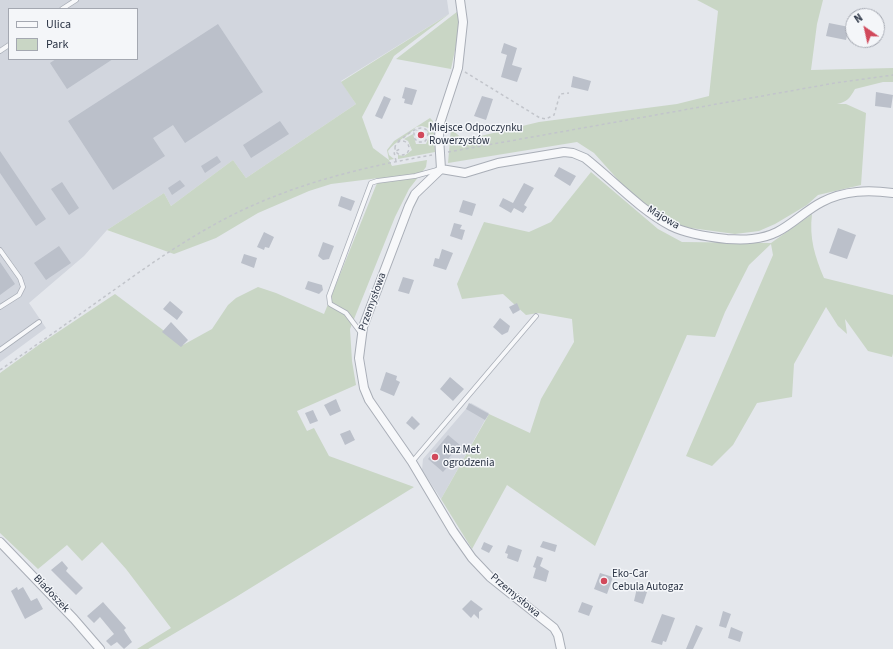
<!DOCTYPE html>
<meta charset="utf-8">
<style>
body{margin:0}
#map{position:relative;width:893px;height:649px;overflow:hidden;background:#e4e7ec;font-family:"Source Sans 3",sans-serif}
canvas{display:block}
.legend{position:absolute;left:8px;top:8px;width:130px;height:52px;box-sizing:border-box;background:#f4f6f9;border:1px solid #a4a8b1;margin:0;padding:5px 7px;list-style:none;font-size:12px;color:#2b3445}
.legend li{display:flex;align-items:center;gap:8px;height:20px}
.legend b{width:20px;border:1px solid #a4a8b1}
.north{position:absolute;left:845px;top:8px;width:40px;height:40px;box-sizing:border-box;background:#f4f6f9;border:1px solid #a4a8b1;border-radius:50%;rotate:326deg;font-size:11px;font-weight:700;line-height:16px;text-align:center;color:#2b3445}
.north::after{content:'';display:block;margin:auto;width:14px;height:18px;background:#d1495b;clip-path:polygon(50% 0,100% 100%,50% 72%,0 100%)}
</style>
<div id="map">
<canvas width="893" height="649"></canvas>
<ul class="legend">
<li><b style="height:5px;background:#f7f8fa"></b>Ulica</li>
<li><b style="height:11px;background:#c9d6c5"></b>Park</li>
</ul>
<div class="north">N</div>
</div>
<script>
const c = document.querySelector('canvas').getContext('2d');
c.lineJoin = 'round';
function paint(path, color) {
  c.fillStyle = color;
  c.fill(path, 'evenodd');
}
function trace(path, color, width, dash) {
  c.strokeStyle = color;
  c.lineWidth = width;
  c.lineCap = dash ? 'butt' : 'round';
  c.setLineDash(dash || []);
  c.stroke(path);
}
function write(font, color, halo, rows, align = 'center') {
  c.font = font + ' "Source Sans 3",sans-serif';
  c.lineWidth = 3;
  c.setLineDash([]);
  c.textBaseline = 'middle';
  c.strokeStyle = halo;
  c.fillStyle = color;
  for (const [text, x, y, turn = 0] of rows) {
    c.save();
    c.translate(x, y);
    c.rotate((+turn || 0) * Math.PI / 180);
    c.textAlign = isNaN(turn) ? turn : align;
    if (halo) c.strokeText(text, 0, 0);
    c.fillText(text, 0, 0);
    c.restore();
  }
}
paint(new Path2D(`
 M 0,0 L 447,0 L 449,14 L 341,81 L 356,104 L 246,178 L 233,160 L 171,206 L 164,193 L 107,230 L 84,256 L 29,303 L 46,328 L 0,362 ZM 9,9 L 137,9 L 137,59 L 9,59 Z
 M 471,403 L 489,413 L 441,499 L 422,470 L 423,459 Z`), '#d2d6de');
paint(new Path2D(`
 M 697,0 L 823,0 L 817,24 L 811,70 L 893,68 L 893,82 L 883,82 L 855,89 C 850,98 847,102 837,104 L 846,104 L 866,113 L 861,185 L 818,195 L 807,205 L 775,224 L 759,231 L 735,234 L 676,226 L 629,192 L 594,153 L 577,142 L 448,163 L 451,129 L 464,140 L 539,122 L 677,104 L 709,96 L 718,11 Z
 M 458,11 L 458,36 L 451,69 L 396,59 Z
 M 449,14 L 394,56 L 362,117 L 373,148 L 389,160 L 387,150 L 394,141 L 430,118 L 433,121 L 433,128 L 432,129 L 422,126 L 416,127 C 409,136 395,141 388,151 L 389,155 L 394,159 L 389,160 L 392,166 L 427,160 L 426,167 L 409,189 L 395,217 L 350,329 L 352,361 L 356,385 L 297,411 L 307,431 L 314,428 L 329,456 L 414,487 L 236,597 L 148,649 L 137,649 L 171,628 L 126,569 L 102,542 L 82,561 L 67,545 L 38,569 L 0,533 L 0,373 L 40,344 L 115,294 L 183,345 L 212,329 L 228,305 L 236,298 L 258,287 L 276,293 L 324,314 L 379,178 L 331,184 L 309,191 L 258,213 L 216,238 L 174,254 L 107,230 L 164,193 L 171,206 L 233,160 L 246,178 L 356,104 L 341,82 Z
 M 427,130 L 434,133 L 435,152 L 398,159 L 398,155 L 404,156 L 412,150 L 408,141 L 404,139 L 413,134 L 416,144 L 426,144 L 429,137 Z
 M 591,172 L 658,229 L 682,242 L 771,243 L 812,214 C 809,238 815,257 824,278 L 893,295 L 893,353 L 892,357 L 868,351 L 845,319 L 847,334 L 838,326 L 826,307 L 794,364 L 792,397 L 757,403 L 733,445 L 712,466 L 686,456 L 773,255 L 771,244 L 749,265 L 725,312 L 715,337 L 687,335 L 595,546 L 507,485 L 472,549 L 441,499 L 489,414 L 530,433 L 541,399 L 574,342 L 572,319 L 538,313 L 526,315 L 503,294 L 462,299 L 457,284 L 484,222 L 529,232 L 551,222 Z`), '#c9d6c5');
paint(new Path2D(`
 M 829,23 L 849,27 L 846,40 L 826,36 Z
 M 218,24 L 263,92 L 185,143 L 173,125 L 153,138 L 165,156 L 113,190 L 68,121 Z
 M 504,43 L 517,48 L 512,65 L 522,68 L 517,82 L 501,77 L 507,55 L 501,53 Z
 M 56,59 L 113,59 L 67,89 L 50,63 Z
 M 573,76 L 591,81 L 588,91 L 571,87 Z
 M 405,87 L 417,90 L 412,105 L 404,103 L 405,99 L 402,98 Z
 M 876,92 L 893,95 L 891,108 L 875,106 Z
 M 384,96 L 391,99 L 382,119 L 375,116 Z
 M 482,96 L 493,99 L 486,120 L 474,116 Z
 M 280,121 L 289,134 L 251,158 L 243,145 Z
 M 0,151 L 46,219 L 36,226 L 0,173 Z
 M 217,156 L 221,162 L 205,173 L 201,166 Z
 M 559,167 L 576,176 L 570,186 L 554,176 Z
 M 180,180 L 185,186 L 172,195 L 168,188 Z
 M 62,182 L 79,208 L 69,215 L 51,189 Z
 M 524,183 L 534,188 L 524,205 L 527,207 L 523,213 L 514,208 L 511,213 L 499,206 L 503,198 L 513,203 Z
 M 341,196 L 355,201 L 351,211 L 338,206 Z
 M 463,200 L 476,204 L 472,216 L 459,212 Z
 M 454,223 L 462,225 L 460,229 L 465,230 L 462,240 L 450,236 Z
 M 838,228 L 856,235 L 847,259 L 829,253 Z
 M 264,232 L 274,237 L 269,248 L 265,247 L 264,250 L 257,247 Z
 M 323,242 L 334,246 L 329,259 L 323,260 L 318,256 Z
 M 59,246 L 71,263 L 46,280 L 34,263 Z
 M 442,249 L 453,253 L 446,270 L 433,266 L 435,258 L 439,259 Z
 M 244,254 L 257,258 L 254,268 L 241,263 Z
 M 0,262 L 15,284 L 0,295 Z
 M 403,277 L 414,280 L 409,294 L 398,291 Z
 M 308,281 L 322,285 L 323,290 L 319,294 L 305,289 Z
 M 170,301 L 183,312 L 177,320 L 163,309 Z
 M 517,303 L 520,310 L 513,314 L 509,307 Z
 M 500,318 L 510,326 L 508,332 L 502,335 L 493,327 Z
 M 171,322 L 188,340 L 181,347 L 162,332 Z
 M 386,372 L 397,376 L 396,380 L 400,382 L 394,396 L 380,390 Z
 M 450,377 L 464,389 L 453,401 L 440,389 Z
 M 336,399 L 341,411 L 330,416 L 324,405 Z
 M 469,403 L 489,414 L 485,420 L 466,409 Z
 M 313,410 L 318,421 L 310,424 L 305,413 Z
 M 412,416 L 420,424 L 414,430 L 406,423 Z
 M 350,430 L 355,440 L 345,445 L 340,434 Z
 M 448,435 L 460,445 L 447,460 L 451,463 L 443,472 L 428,459 Z
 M 543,541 L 557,545 L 555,552 L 540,547 Z
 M 484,542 L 493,546 L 489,553 L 481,549 Z
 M 508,545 L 522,550 L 518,562 L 507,558 L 508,554 L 505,553 Z
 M 537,556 L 543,558 L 540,566 L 549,571 L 546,582 L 533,578 L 536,568 L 533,567 Z
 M 62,561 L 68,568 L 66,571 L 83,588 L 76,595 L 51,570 Z
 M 600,573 L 613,577 L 607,594 L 594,589 Z
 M 17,587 L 18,590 L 23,587 L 31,601 L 37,598 L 43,609 L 25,619 L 11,591 Z
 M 637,588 L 647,592 L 643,604 L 634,601 Z
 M 471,600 L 483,609 L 479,612 L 479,619 L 474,614 L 471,618 L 462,609 Z
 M 103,602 L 126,628 L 124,630 L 132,642 L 124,649 L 117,642 L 111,646 L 106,641 L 114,634 L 100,617 L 94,623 L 87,616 Z
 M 582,602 L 593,606 L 589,616 L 578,612 Z
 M 723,611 L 731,614 L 726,628 L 719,626 Z
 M 662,614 L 675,618 L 666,642 L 663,641 L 662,645 L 651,642 Z
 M 696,625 L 703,628 L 693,649 L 686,649 Z
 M 731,627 L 743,632 L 740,642 L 728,638 Z`), '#bbc0ca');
const service = new Path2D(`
 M 62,9 L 76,0
 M 0,51 L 9,45
 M 0,250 L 20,278 L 23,287 L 19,295 L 0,307
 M 361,333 L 346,313 L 330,304 L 329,296 L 368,191 L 371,183 L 377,181 L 415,176 L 437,170
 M 0,350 L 39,322
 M 412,462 L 536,316`);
const minor = new Path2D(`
 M 460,0 L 463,22 L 458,68 L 440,123 L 439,137 L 441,169 L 415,194 L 409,206 L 363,327 L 359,358 L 364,388 L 369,400 L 412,462 L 453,531 L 472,558 L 490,577 L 554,628 L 558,635 L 561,649
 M 441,169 L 465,173 L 498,163 L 564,152 L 573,153 L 585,158 C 613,180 639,209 671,226 C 687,234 708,237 727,239 C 744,240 761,240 777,232 C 793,224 806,210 822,202 C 845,190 869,190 893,193
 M 0,542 L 74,619 L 100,649`);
trace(service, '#a9aeb7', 5.5);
trace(minor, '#a9aeb7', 10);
trace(new Path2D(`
 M 465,72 L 540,118 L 546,119 L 554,115 L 560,94 L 569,93
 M395 148a7 7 0 1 1 14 0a7 7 0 1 1-14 0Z
 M 398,141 C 404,138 414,128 421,128 C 430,128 429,138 424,142 L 418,142 L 414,138 L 414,133 L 417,130
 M 448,152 L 835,83 L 893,75
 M 396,161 L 394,152 L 400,149
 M 0,370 C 38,344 76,317 114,290 C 156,260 199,230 247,208 C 306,181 368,166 432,155`), '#c2c5cb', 1.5, [3, 3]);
trace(service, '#f7f8fa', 4);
trace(minor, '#f7f8fa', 8);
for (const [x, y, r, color] of [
 [421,135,4,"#d1495b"],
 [435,457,4,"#d1495b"],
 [604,581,4,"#d1495b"]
]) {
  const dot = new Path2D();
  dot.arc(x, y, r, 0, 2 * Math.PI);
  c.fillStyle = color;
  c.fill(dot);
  trace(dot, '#f4f6f9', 1.5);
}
write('11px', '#2b3445', '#f4f6f9', [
 ["Miejsce Odpoczynku",429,129],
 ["Rowerzystów",429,142],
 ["Naz Met",443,451],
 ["ogrodzenia",443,464],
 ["Eko-Car",612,575],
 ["Cebula Autogaz",612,588]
], 'left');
write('11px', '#2b3445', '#f4f6f9', [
 ["Majowa",663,218,31],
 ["Przemysłowa",373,302,-70],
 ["Biadoszek",51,594,47],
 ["Przemysłowa",515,596,40]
]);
</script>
